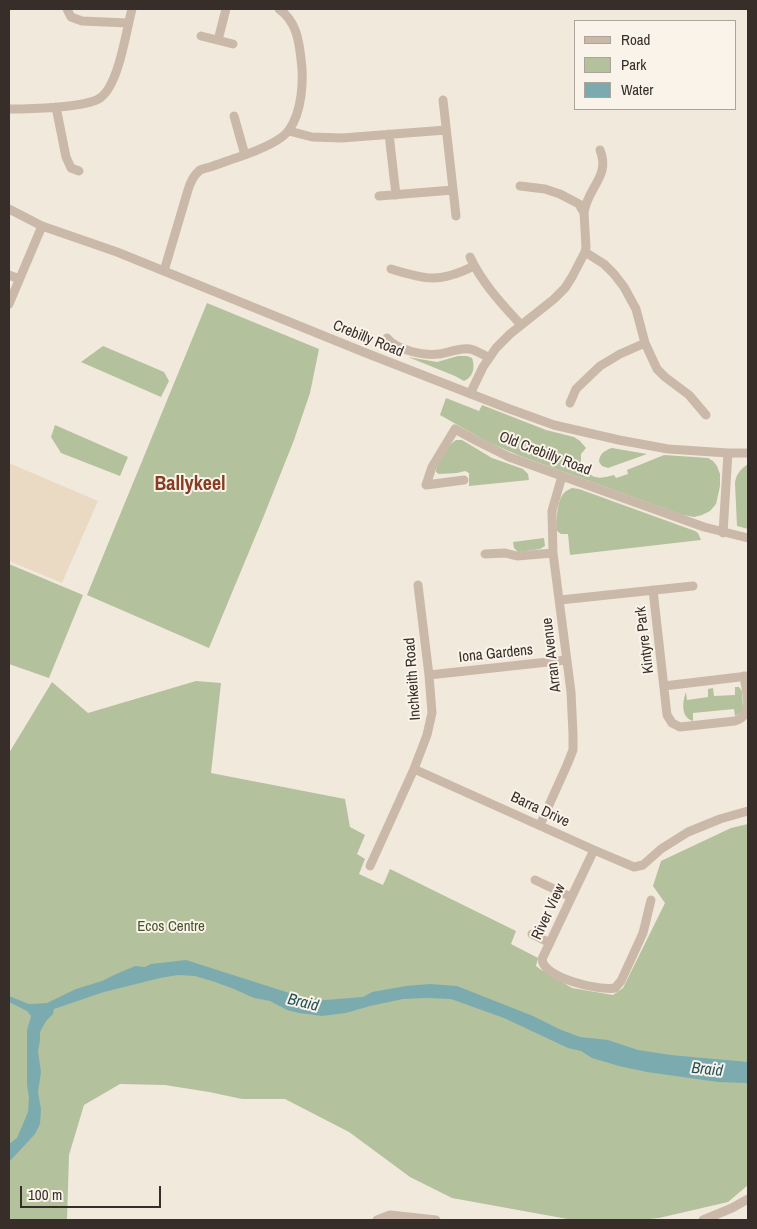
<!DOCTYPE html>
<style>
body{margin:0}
#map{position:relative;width:757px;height:1229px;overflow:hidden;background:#f2e9dd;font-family:"Archivo Narrow",sans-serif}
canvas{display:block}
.frame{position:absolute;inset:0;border:10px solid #372e29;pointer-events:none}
.legend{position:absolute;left:574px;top:20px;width:162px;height:90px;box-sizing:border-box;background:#faf3e9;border:1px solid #aca49c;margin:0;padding:6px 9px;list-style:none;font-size:15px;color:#372e29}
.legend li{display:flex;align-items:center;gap:10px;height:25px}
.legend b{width:25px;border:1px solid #aca49c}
.scale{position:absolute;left:20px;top:1186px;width:141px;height:22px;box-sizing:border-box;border:2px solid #372e29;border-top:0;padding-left:6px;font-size:15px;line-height:18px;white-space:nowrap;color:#372e29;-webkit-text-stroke:4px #faf3e9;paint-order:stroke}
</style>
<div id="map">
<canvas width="757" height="1229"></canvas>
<div class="frame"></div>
<ul class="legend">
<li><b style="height:6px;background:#cab9a9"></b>Road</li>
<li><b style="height:14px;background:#b4c19d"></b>Park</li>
<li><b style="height:14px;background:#7cabaf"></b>Water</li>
</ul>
<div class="scale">100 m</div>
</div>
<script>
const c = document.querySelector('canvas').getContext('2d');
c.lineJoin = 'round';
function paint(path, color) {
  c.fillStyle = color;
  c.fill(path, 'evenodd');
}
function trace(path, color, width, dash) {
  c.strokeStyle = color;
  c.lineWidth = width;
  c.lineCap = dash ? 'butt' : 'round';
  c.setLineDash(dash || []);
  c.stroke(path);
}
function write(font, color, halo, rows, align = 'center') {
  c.font = font + ' "Archivo Narrow",sans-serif';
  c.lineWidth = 4;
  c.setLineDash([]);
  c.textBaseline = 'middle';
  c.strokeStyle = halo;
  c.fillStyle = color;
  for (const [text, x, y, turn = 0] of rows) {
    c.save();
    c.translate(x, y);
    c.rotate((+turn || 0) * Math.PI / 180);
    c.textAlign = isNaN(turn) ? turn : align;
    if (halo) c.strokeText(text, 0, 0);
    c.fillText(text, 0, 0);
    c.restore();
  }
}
paint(new Path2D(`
 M 207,303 L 319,349 L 310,393 L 294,440 L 263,518 L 209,648 L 87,595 Z
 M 103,346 L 164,372 L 169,381 L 161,397 L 81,362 Z
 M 458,356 L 467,356 L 472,358 C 475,366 474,377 464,381 L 455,376 L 408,357 L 437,362 Z
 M 446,398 L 479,411 L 482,405 L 546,430 L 574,437 L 580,441 L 586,448 L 581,454 L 581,462 C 586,465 585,467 588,472 C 595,481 606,477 614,475 L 616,478 L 628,474 L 627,470 L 664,455 L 708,458 L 713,461 L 717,466 L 720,474 L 720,486 L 716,504 L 710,511 L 702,515 L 694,517 L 683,515 L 520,456 L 486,441 L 440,415 Z
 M 55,425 L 128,457 L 120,476 L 61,453 L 51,437 Z
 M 456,440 L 462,440 L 492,458 L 523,469 L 528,474 L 529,480 L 469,486 L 469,473 L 465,471 L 457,473 L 439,474 L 436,472 C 436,464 449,444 456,440 Z
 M 612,448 L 647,454 L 608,468 L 602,466 L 599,462 C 599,454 605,450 612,448 Z
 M 748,464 L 748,529 L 737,526 L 735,483 C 736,474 741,469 748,464 Z
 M 572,488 L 579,489 L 695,531 L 698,533 L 701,540 L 570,555 L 568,534 L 561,534 L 557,531 C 556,520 557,499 565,492 C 567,490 570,489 572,488 Z
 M 544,538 L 545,546 L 540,549 L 518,552 L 514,548 L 513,542 Z
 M 9,564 L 83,595 L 49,678 L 9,664 Z
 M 196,681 L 221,683 L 211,773 L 345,799 L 350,827 L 365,835 L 357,854 L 365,859 L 359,874 L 383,885 L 390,869 L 516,931 L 511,944 L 538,958 L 536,966 L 540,969 L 572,988 L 613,995 L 623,988 L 665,903 L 653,886 L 661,861 L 731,828 L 748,824 L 748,1185 L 728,1202 L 659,1218 L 640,1220 L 573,1220 L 452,1198 L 410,1177 L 349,1132 L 285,1099 L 242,1099 L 209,1092 L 165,1085 L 120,1084 L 84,1105 L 69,1155 L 67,1220 L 9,1220 L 9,753 L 52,682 L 88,713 Z
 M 735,687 L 739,687 L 742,691 L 743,708 L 742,712 L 735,716 L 734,709 L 693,713 L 693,721 C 681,718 682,702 686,692 L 687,700 L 708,697 L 708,689 L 713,688 L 714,696 L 735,695 Z`), '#b4c19d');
paint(new Path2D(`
 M 9,463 L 98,501 L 62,583 L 9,561 Z`), '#eadac4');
paint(new Path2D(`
 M 186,960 L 302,997 L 325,1000 L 363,997 L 372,992 L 406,986 L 430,984 L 457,986 L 533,1016 L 559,1029 L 580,1037 L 608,1040 L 638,1050 L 671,1055 L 748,1062 L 748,1083 L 718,1082 L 647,1072 L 619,1066 L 592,1058 L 581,1051 L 568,1048 L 504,1018 L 451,999 L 426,998 L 403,999 L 370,1006 L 346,1013 L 322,1016 L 299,1013 L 287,1010 L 270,1001 L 254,998 L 234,989 L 215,982 L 195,976 L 178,975 L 160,978 L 104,992 L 54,1009 L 53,1014 L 46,1021 L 40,1032 L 40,1041 L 38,1051 L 41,1072 L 38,1092 L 41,1109 L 40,1124 L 35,1134 L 9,1162 L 9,1144 L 17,1138 L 28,1112 L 29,1098 L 27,1084 L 27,1030 L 31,1016 L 27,1011 L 9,1002 L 9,996 L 29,1004 L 47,1003 L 76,989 L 102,981 L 114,975 L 135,966 L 145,967 L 151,964 Z`), '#7cabaf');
trace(new Path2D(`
 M 67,9 L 71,17 L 82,21 L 128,23
 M 201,36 L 233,44
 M 218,40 L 226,9
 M 443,100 L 456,216
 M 56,107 L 66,157 L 71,168 L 79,171
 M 9,109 C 27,109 86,108 100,98 C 119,85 126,31 132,9
 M 234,116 L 245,155
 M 289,131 L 312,137 L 342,138 L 446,130
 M 389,134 L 396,195
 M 379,196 L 453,190
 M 9,209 L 42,226 L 117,252 L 366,353 L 507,408 L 554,425 L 619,440 L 668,449 L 728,453 L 748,453
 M 584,213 C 587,187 611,177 600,150
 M 585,252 L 604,264 L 614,274 L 624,287 L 636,309 L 645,343 L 657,369 L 665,377 L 689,395 L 706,415
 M 470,257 C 482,283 502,304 521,325
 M 391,269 C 426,280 440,283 474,266
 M 164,271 L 188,190 C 190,183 194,175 200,170 C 202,169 207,168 210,167 C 219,164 227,161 236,158 C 251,153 280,143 289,130 C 302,112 304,80 301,59 C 299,40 296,21 279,9
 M 9,275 L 19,279
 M 9,304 L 42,226
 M 387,338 C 396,350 424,356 439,354 C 449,353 460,347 470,349 C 476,350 483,355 488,357
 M 470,394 L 483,367 L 496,348 L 510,334 L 554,299 L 565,288 L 572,277 L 585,252 L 586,247 L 584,213 L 579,204 L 560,194 L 545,189 L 520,186
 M 570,403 L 576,389 L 600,366 L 620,354 L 645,343
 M 464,480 L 426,485 L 432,467 L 455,429 L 475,440 L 509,457 L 704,527 L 748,538
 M 723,533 L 728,453
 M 485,554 L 505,553 L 517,556 L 553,553
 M 653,590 L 667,715 L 672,723 L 680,727 L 735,721 C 755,715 746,692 744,676
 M 560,600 L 693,586
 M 429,675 L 566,660
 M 664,686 L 748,676
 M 414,769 L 427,735 L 432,713 L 429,675 L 418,585
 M 540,825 L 567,765 L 573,750 L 573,734 L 571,692 L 553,553 L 552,511 L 562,476
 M 594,850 L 542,959 C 543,978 599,991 615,988 L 621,981 L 643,933 L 651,900
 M 370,866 L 414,769 L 594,850 L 634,867 L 643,865 L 661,849 L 688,832 L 720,819 L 748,811
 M 535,880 L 571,897
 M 532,934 L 550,943
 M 377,1220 L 390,1215 L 436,1220
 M 703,1220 L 732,1208 L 748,1199`), '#cab9a9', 9);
write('15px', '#372e29', '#faf3e9', [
 ["Crebilly Road",368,339,22],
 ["Old Crebilly Road",545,454,21],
 ["Kintyre Park",645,640,-97],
 ["Iona Gardens",496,654,-6],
 ["Arran Avenue",552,655,-97],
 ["Inchkeith Road",413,679,-94],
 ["Barra Drive",540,810,25],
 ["River View",549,912,-65]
]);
write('15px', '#45552d', '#faf3e9', [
 ["Ecos Centre",171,927]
]);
write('italic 16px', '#1e5258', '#faf3e9', [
 ["Braid",303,1003,14],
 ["Braid",707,1070,6]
]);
write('bold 20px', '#853e23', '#faf3e9', [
 ["Ballykeel",190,485]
]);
</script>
